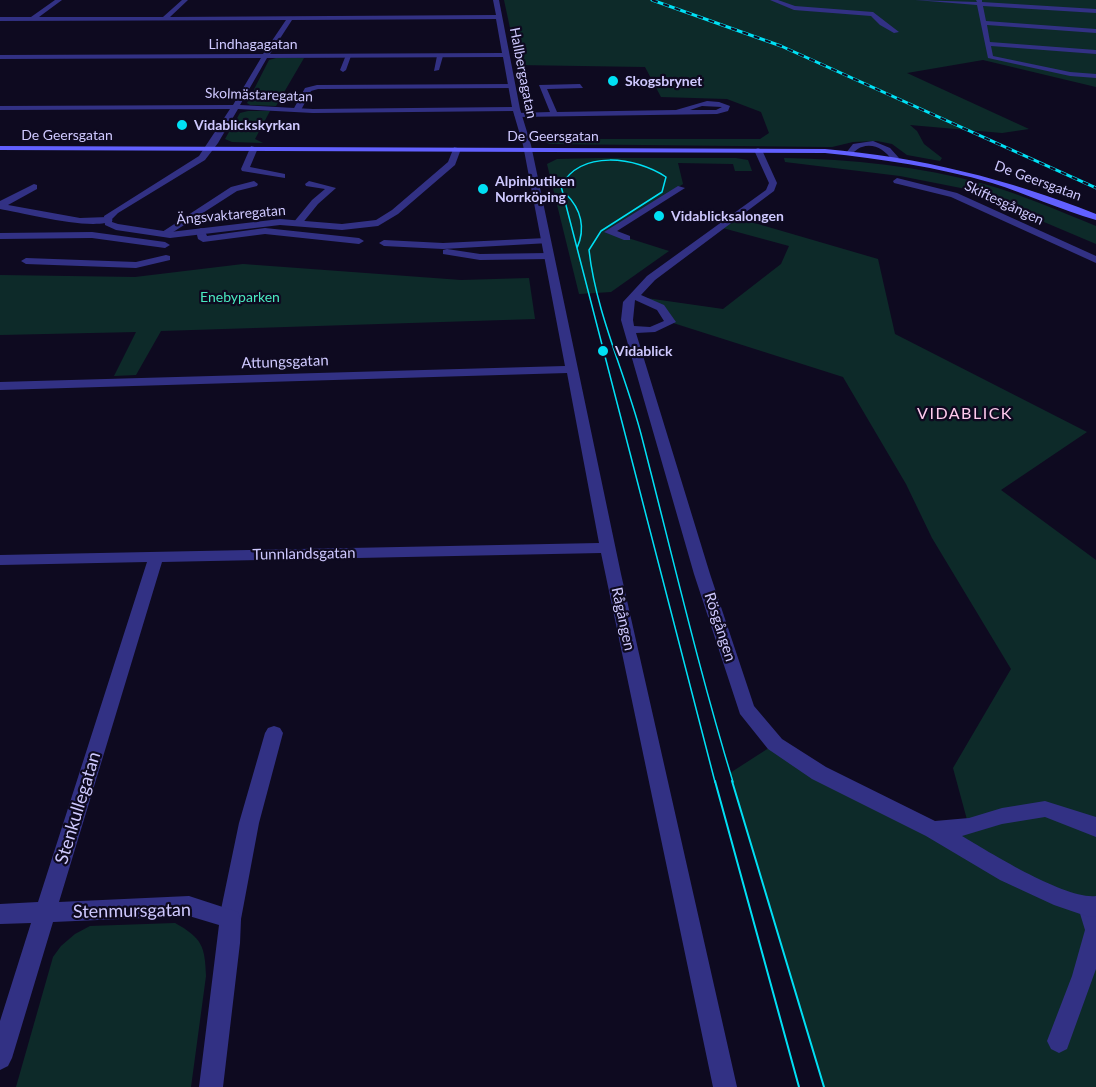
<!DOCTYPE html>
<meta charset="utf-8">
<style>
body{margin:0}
canvas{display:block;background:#0e0a20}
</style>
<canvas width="1096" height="1087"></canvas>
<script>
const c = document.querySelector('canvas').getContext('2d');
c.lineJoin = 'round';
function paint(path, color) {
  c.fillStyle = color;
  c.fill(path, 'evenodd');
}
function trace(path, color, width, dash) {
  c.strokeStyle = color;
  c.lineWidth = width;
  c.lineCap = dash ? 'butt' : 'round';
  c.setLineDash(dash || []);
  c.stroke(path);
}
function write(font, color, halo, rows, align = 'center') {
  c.font = font + ' Lato,sans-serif';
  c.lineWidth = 4.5;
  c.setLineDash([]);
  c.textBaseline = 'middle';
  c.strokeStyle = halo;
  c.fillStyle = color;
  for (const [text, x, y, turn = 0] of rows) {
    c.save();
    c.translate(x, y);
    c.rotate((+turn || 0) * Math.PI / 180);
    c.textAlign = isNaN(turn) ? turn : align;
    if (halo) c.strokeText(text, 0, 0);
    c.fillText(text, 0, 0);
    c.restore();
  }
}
paint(new Path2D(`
 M 504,0 L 1096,0 L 1096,87 L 983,60 L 907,73 L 1029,129 L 1002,133 L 910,125 L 917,131 L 924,144 L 942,158 L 940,161 L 907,155 L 892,144 L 877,141 L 853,142 L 832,147 L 550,144 L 542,141 L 537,131 L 567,139 L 760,139 L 769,133 L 761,112 L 727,99 L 661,97 L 645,67 L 518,65 Z
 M 276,58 L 304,58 L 276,106 L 250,105 L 247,103 L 269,60 Z
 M 248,111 L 270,111 L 255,139 L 263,143 L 232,142 L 225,139 L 240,113 Z
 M 598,158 L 736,158 L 748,160 L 752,171 L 735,171 L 733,164 L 678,163 L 683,184 L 609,232 L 669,251 L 611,292 L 579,294 L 547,164 L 557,159 Z
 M 784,158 C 852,159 919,166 984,184 C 1023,195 1059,211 1096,226 L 1096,244 L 966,189 L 900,176 L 785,162 Z
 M 734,217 L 878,259 L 895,334 L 1087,432 L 1001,490 L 1096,560 L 1096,1087 L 824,1087 L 730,773 L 775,744 L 933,830 L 969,827 L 953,768 L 1011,669 L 932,538 L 906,484 L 843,377 L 670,322 L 669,315 L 632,296 L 723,309 L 781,264 L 789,246 L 719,227 Z
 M 243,264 L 461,280 L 529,278 L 535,319 L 161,331 L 136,375 L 114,376 L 136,332 L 0,335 L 0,275 L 135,277 Z
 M 175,923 C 202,938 205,946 206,976 L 191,1087 L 16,1087 L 53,957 L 61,946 L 75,934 L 90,926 Z`), '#0d2a29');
paint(new Path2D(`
 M 770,0 L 778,0 L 795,6 L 873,12 L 899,32 L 894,33 L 880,25 L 871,16 L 794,10 Z
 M 915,0 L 977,2 L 976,0 L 982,0 L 982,2 L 1096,9 L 1096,13 L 983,6 L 986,21 L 1096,29 L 1096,33 L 987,25 L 990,42 L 1096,50 L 1096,54 L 991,46 L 993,56 L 1070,72 L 1096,74 L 1096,78 L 1070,76 L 988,58 L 977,5 Z
 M 440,54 L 443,56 L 439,70 L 434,71 L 437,56 Z
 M 346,55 L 351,56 L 346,70 L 343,72 L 340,70 Z
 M 512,84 L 515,88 L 318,89 L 311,91 L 300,112 L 293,110 L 305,88 L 317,85 Z
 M 580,84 L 583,88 L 547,89 L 557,112 L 676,110 L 707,101 L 719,102 L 730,106 L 728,111 L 717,114 L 518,117 L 514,115 L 518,113 L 550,112 L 539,85 ZM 702,106 L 722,107 L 716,110 L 690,110 Z
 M 873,141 L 890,148 L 899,158 L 892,160 C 885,150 874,143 862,147 C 857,148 854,153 850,155 L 846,153 L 853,144 Z
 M 251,146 L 258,148 L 250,167 L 285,174 L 285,178 L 242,171 L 241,169 Z
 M 254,181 L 258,184 L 257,186 L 237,191 L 167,236 L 159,234 L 231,187 Z
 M 309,181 L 336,188 L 318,204 L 301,225 L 295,225 L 293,223 L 312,200 L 325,189 L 306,186 L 305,184 Z
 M 34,184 L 37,185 L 37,189 L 8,205 L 80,218 L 108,217 L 113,220 C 96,232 23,213 0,209 L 0,201 Z
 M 678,186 L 685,188 L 617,231 L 630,236 L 630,240 L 624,240 L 604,232 Z
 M 201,228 L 204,229 L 207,236 L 265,228 L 359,238 L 364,241 L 359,244 L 265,234 L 203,242 L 198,239 L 196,231 Z
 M 92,232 L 165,242 L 170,245 L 165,248 L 92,238 L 0,239 L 0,233 Z
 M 546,238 L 551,241 L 549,243 L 443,249 L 384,246 L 379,243 L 384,240 L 443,243 Z
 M 447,249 L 480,254 L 549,253 L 554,256 L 549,259 L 480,260 L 443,254 L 443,250 Z
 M 166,255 L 170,256 L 170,260 L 136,268 L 26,264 L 21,261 L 26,258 L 136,262 Z
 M 274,726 L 280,728 L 283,733 L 259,823 L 241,919 L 238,926 L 230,929 L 222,926 L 219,919 L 239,823 L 265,733 L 268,728 Z
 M 1089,897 L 1096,900 L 1096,969 L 1067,1049 L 1059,1053 L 1051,1049 L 1047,1041 L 1072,976 L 1085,930 L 1078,907 L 1081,900 Z`), '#323184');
paint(new Path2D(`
 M 55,0 L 62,0 L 39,17 L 163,17 L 182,0 L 188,0 L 170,17 L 496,15 L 493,0 L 499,0 L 520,109 L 531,145 L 621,574 L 737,1087 L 713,1087 L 601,553 L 162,562 L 59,902 L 189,896 L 238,912 L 241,919 L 240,943 L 223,1087 L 199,1087 L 219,925 L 189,916 L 53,922 L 12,1058 L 8,1066 L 0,1070 L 0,1021 L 31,923 L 0,924 L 0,904 L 38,902 L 147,562 L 0,565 L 0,555 L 599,543 L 567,373 L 0,390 L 0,382 L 565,366 L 523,145 L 513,111 L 313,113 L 238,109 L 218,143 L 205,160 L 118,213 L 112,219 L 112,222 L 118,224 L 170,232 L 280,219 L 342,224 L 376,220 L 392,210 L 448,162 L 454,147 L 461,149 L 455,165 L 398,214 L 378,226 L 342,230 L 280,225 L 170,238 L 116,230 L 105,225 L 104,216 L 199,156 L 230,109 L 0,110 L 0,106 L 233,105 L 261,58 L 0,59 L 0,55 L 263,54 L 286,20 L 0,21 L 0,17 L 31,17 ZM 496,19 L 502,53 L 270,54 L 292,20 ZM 503,57 L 512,107 L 313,109 L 240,105 L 267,58 Z
 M 758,148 L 762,150 L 777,183 L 774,191 L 655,280 L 641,295 L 664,305 L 676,322 L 655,332 L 636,333 L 710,574 L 754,706 L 782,739 L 826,767 L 935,821 L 969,818 L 1002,808 L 1045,801 L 1096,817 L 1096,837 L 1045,817 L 1002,824 L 962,836 C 989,852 1066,900 1096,896 L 1096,916 L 1089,917 L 1054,905 L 1000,880 L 926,836 L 812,779 L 768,749 L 740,714 L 694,574 L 621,320 L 623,302 L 647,276 L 766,190 L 769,183 L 754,150 ZM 635,300 L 657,310 L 664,321 L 650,327 L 634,326 L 633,320 Z
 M 897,178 L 957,193 L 1096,256 L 1096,263 L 951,197 L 894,183 L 893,181 Z`), '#323184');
paint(new Path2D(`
 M 0,146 L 825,149 C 919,157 1008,179 1096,214 L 1096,220 C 1061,210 1027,194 992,183 C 937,167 882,159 825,153 L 0,150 Z`), '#6260ff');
trace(new Path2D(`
 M 566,194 C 581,209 586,228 577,248
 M 715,782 L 561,186 C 581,149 636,157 666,177 L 662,192 L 601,231 L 589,250 C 596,313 625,373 641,434 C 671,550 698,667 733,782`), '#00e0f4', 1.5);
trace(new Path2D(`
 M 715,781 L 799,1087
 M 732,781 L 824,1087`), '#00e0f4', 2);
const rail = new Path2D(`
 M 652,0 L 781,46 L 1096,188`);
trace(rail, '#00e0f4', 3);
trace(rail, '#0e0a20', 2, [6]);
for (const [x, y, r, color] of [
 [613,81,6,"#00e0f4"],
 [182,125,6,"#00e0f4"],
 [483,189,6,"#00e0f4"],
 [659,216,6,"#00e0f4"],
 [603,351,6,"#00e0f4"]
]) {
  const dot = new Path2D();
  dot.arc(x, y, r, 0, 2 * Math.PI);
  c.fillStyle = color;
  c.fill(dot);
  trace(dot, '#0e0a20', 2);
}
write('14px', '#cfc9ff', '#0e0a20', [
 ["Lindhagagatan",253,44],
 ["Hallbergagatan",523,73,79],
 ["Skolmästaregatan",259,95,2],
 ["De Geersgatan",67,135],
 ["De Geersgatan",553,136],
 ["De Geersgatan",1038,181,20],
 ["Skiftesgången",1004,203,25],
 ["Ängsvaktaregatan",231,215,-5]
]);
write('bold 14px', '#cfc9ff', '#0e0a20', [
 ["Skogsbrynet",625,81],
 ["Vidablickskyrkan",194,125],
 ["Alpinbutiken",495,181],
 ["Norrköping",495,197],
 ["Vidablicksalongen",671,216],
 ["Vidablick",615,351]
], 'left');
write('14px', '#4aeabf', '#0e0a20', [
 ["Enebyparken",240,297]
]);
write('15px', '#cfc9ff', '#0e0a20', [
 ["Attungsgatan",285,362,-2],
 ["Tunnlandsgatan",304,554,-1],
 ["Rågången",623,619,78],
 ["Rösgången",720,627,72]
]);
c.letterSpacing = '1.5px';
write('16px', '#ffcbed', '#0e0a20', [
 ["VIDABLICK",965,414]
]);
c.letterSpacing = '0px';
write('18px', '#cfc9ff', '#0e0a20', [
 ["Stenkullegatan",78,808,-73],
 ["Stenmursgatan",132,911,-1]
]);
</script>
